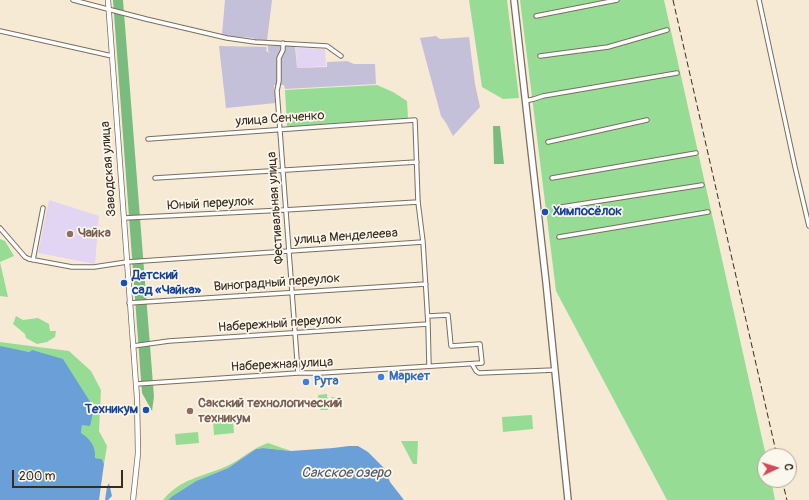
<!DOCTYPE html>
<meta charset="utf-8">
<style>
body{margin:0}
#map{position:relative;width:809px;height:500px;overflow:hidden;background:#f6ead4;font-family:Pangolin,sans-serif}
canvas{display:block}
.north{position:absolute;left:757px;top:448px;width:40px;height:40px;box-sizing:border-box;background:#fbf7ec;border:1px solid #aea59a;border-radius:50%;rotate:86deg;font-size:11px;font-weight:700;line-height:16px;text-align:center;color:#3b2a1e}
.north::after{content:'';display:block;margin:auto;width:14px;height:18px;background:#d1495b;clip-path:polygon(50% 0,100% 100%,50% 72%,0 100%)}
.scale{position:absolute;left:12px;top:470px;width:111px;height:18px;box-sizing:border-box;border:2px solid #3b2a1e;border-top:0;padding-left:5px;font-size:12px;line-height:14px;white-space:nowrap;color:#3b2a1e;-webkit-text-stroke:3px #fbf7ec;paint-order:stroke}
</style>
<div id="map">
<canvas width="809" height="500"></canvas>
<div class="north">С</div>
<div class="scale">200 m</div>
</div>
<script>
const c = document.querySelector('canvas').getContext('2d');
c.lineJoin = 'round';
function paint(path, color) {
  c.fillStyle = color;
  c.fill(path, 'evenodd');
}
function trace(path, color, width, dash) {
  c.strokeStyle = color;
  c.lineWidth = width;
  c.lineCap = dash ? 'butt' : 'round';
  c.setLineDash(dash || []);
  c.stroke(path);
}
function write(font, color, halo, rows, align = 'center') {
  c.font = font + ' Pangolin,sans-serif';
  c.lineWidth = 3.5;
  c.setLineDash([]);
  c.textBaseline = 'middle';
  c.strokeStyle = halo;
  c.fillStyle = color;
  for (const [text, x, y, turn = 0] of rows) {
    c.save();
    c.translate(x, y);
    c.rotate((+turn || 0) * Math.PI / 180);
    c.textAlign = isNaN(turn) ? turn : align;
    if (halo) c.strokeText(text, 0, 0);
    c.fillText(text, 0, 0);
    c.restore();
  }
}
paint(new Path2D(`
 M 296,48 L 325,49 L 326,66 L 297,68 Z
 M 49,200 L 99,216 L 95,264 L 38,253 Z`), '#e2d4f3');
paint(new Path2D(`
 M 225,0 L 272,0 L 267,41 L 254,40 L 254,38 L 228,36 L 222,34 Z
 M 436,36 L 440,39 L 469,37 L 475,84 L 480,107 L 453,136 L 446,123 L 441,116 L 420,38 Z
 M 219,46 L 267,47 L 266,51 L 270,53 L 268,51 L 268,46 L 295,46 L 297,68 L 327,67 L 327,62 L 347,61 L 354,64 L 375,64 L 376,84 L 285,89 L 284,85 L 274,85 L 276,103 L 226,108 Z`), '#c5c0da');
paint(new Path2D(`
 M 469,0 L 507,0 L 519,98 L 503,99 L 482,87 Z
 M 520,0 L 664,0 L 766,456 L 765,480 L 771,480 L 775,500 L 667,500 L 556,291 Z
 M 377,85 L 393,92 L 407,101 L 408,118 L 287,127 L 285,90 Z
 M 0,239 L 5,241 L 14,256 L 0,262 L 8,297 L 0,296 Z
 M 16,316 L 23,320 L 38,318 L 49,324 L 50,331 L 56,331 L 55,337 L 47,342 L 37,344 L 26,338 L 25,334 L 13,324 Z
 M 0,342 L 69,351 L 91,371 L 101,390 L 99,431 L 107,446 L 104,464 L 102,459 L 95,458 L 81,433 L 82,425 L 32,350 L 29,352 L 3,348 L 0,346 Z
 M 327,394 L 328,410 L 320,410 L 318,395 Z
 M 331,397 L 338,398 L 338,407 L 331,406 Z
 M 532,415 L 533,429 L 503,432 L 502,417 Z
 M 233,420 L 234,433 L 214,435 L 213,421 Z
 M 198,432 L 199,443 L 176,445 L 175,434 Z
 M 401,441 L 418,441 L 417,464 L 413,464 Z
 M 268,443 L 291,451 L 263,448 L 256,449 L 228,468 L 196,481 L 171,497 L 168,500 L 163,500 C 181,478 203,477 227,466 C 242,459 252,448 268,443 Z`), '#97dc95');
paint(new Path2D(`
 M 113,0 L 123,0 L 154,397 L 152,411 L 142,393 Z
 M 500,126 L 504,164 L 494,164 L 493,126 Z`), '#79bc7e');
paint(new Path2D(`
 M 0,346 L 29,352 L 32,350 L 63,359 L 94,408 L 90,426 L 82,425 L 81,433 C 90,439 96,446 95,458 L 102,459 L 104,464 L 99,500 L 0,500 Z
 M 349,446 L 358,446 L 368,452 L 385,469 L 390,482 L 404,500 L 168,500 L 171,497 L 196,481 L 228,468 L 256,449 L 263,448 L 291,451 L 333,448 Z
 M 109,483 L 112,496 L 108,500 L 105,500 L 107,487 Z`), '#6b9fd7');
const minor = new Path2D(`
 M 73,0 L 146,19 L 227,38 L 255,42 L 327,46 L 341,56
 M 759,0 L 795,167 L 809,226
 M 536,16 L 617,0
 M 0,31 L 112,56
 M 283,43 L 283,50 L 279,58 L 279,81 L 277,91 L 298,373
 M 540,56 L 608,47 L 667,30
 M 525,101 L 534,99 L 543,96 L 677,73
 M 148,139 L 415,120 L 418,202 L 423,242 L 428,324 L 429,366
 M 548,142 L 647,120
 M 155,178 L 417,162
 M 552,178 L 696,153
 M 555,208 L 702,185
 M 124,218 L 284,210 L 418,202
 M 0,228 L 25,257 L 29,259 L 72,267 L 94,267 L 127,262 L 423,242
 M 559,237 L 708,212
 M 33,260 L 43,208
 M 129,303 L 426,284
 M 133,346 L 169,341 L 428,324
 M 472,364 L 476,371 L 479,373 L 555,370
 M 136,384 L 298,373 L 320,373 L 482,363 L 480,344 L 451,346 L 448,315 L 428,316`);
const tertiary = new Path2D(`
 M 108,0 L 137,398 L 138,453 L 133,500`);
const primary = new Path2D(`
 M 514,0 L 546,282 L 568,500`);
trace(minor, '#7c6d5e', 5.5);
trace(tertiary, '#7c6d5e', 6);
trace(primary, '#7c6d5e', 8);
trace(minor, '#fff', 3.5);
trace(tertiary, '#fff', 4.5);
trace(primary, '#fff', 5.5);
trace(new Path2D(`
 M 673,0 L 777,456
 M 782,480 L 787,500`), '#3b2a1e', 1, [6, 3]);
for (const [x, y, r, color] of [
 [545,212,4,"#1a4fb4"],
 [70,234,4,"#8d6e63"],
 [124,283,4,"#1a4fb4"],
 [381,377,4,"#3f7fe0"],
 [306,382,4,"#3f7fe0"],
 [146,410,4,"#1a4fb4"],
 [190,411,4,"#8d6e63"]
]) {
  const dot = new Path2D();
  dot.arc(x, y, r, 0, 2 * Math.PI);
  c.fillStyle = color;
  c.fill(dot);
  trace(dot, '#fbf7ec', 1.5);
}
write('13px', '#3b2a1e', '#fbf7ec', [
 ["улица Сенченко",280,119,-4],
 ["Заводская улица",109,169,-94],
 ["Юный переулок",211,204,-3],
 ["Фестивальная улица",276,208,-94],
 ["улица Менделеева",346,237,-4],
 ["Виноградный переулок",277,283,-4],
 ["Набережный переулок",280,324,-4],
 ["Набережная улица",282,365,-3]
]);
write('bold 13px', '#164399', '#fbf7ec', [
 ["Химпосёлок",553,212],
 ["Детский",132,276],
 ["сад «Чайка»",132,291],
 ["Техникум",138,410,"right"]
], 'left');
write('bold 13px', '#785e54', '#fbf7ec', [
 ["Чайка",78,234],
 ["Сакский технологический",198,404],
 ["техникум",198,419]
], 'left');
write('bold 13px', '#366cbe', '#fbf7ec', [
 ["Маркет",389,377],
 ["Рута",314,382]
], 'left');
write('italic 14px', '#4e5968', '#fbf7ec', [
 ["Сакское озеро",346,473]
]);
</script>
